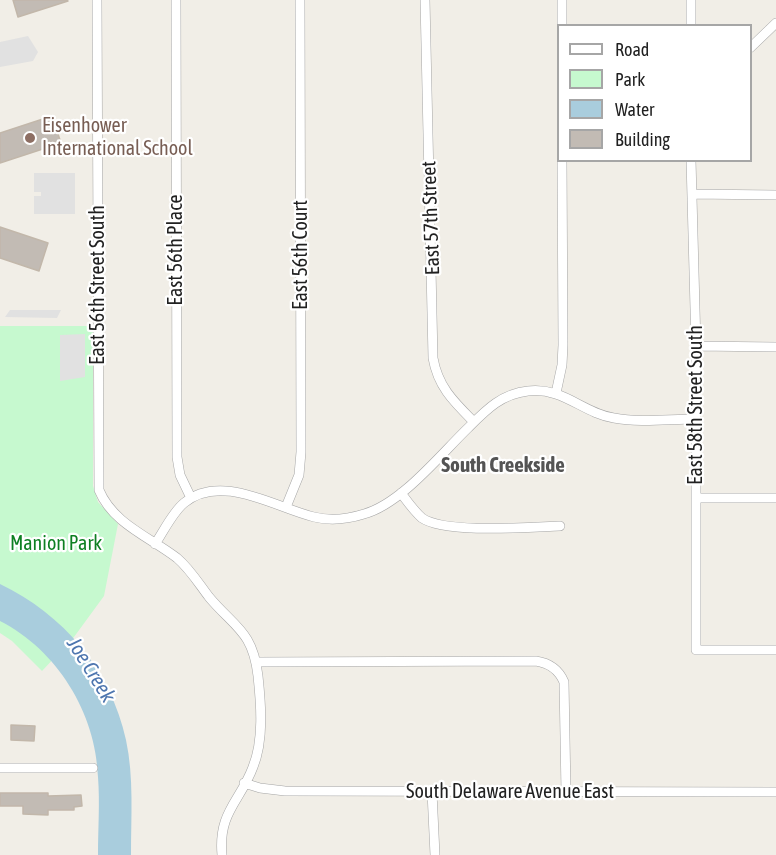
<!DOCTYPE html>
<style>
body{margin:0}
#map{position:relative;width:776px;height:855px;overflow:hidden;background:#f1eee7;font-family:"Asap Condensed",sans-serif}
canvas{display:block}
.legend{position:absolute;left:557px;top:24px;width:195px;height:138px;box-sizing:border-box;background:#fff;border:2px solid #a6a6a6;margin:0;padding:8px 10px;list-style:none;font-size:18px;color:#212121}
.legend li{display:flex;align-items:center;gap:12px;height:30px}
.legend b{width:30px;border:2px solid #a6a6a6}
</style>
<div id="map">
<canvas width="776" height="855"></canvas>
<ul class="legend">
<li><b style="height:8px;background:#fff"></b>Road</li>
<li><b style="height:16px;background:#c6f9cf"></b>Park</li>
<li><b style="height:16px;background:#a9cddd"></b>Water</li>
<li><b style="height:16px;background:#c2bbb4"></b>Building</li>
</ul>
</div>
<script>
const c = document.querySelector('canvas').getContext('2d');
c.lineJoin = 'round';
function paint(path, color) {
  c.fillStyle = color;
  c.fill(path, 'evenodd');
}
function trace(path, color, width, dash) {
  c.strokeStyle = color;
  c.lineWidth = width;
  c.lineCap = dash ? 'butt' : 'round';
  c.setLineDash(dash || []);
  c.stroke(path);
}
function write(font, color, halo, rows, align = 'center') {
  c.font = font + ' "Asap Condensed",sans-serif';
  c.lineWidth = 4.5;
  c.setLineDash([]);
  c.textBaseline = 'middle';
  c.strokeStyle = halo;
  c.fillStyle = color;
  for (const [text, x, y, turn = 0] of rows) {
    c.save();
    c.translate(x, y);
    c.rotate((+turn || 0) * Math.PI / 180);
    c.textAlign = isNaN(turn) ? turn : align;
    if (halo) c.strokeText(text, 0, 0);
    c.fillText(text, 0, 0);
    c.restore();
  }
}
paint(new Path2D(`
 M 0,326 L 86,326 L 91,327 L 93,330 L 93,486 L 98,502 L 118,524 L 104,596 L 74,637 L 42,671 L 12,641 L 0,633 Z`), '#c6f9cf');
paint(new Path2D(`
 M 28,36 L 38,52 L 33,61 L 0,67 L 0,42 Z
 M 34,173 L 75,173 L 75,214 L 34,214 L 34,196 L 41,196 L 41,192 L 34,192 Z
 M 10,310 L 61,310 L 57,318 L 5,317 Z
 M 85,334 L 85,377 L 60,381 L 60,335 Z`), '#e1e1e1');
paint(new Path2D(`
 M 0,584 C 63,614 111,670 126,740 C 134,777 131,817 131,855 L 98,855 C 98,829 100,803 98,777 C 96,713 57,650 0,621 Z`), '#a9cddd');
const building = new Path2D(`
 M 13,0 L 67,0 L 68,1 L 18,17 Z
 M 52,116 L 61,143 L 0,163 L 0,133 Z
 M 0,227 L 48,243 L 39,271 L 0,258 Z
 M 11,725 L 35,726 L 34,741 L 11,740 Z
 M 0,793 L 48,793 L 48,796 L 81,795 L 82,806 L 74,807 L 74,810 L 48,810 L 48,815 L 23,814 L 23,806 L 0,806 Z`);
paint(building, '#c2bbb4');
trace(building, '#c2b7aa', 1.5);
const minor = new Path2D(`
 M 97,0 L 99,490 C 113,524 150,537 177,558 C 190,569 199,584 209,597 C 234,627 253,631 258,676 C 261,704 264,740 253,767 C 240,802 218,812 222,855
 M 176,0 L 177,457 L 180,475 L 191,498
 M 425,0 L 433,358 C 438,387 454,402 474,422
 M 562,0 L 562,26
 M 691,0 L 691,26
 M 750,48 L 776,23
 M 691,160 L 696,346 L 696,650 L 776,650
 M 692,194 L 776,195
 M 696,346 L 776,347
 M 556,393 L 562,365 L 563,345 L 562,160
 M 401,493 C 407,501 414,511 422,518 C 445,534 530,527 560,526
 M 696,498 L 776,498
 M 286,507 L 299,475 L 301,452 L 300,0
 M 155,544 C 164,531 172,513 184,503 C 221,472 276,508 314,517 C 330,521 348,519 364,514 C 401,504 440,455 468,428 C 486,410 501,394 528,391 C 564,387 582,413 614,418 C 640,423 669,419 696,419
 M 256,662 L 536,661 C 549,663 559,670 564,682 L 566,792
 M 0,768 L 93,768
 M 244,783 L 260,788 L 285,791 L 776,792
 M 432,792 L 435,855`);
trace(minor, '#a5a5a5', 10);
trace(minor, '#fff', 9);
for (const [x, y, r, color] of [
 [30,138,6,"#8d6e63"]
]) {
  const dot = new Path2D();
  dot.arc(x, y, r, 0, 2 * Math.PI);
  c.fillStyle = color;
  c.fill(dot);
  trace(dot, '#fff', 2);
}
write('20px', '#785e54', '#fff', [
 ["Eisenhower",42,126],
 ["International School",42,149]
], 'left');
write('20px', '#212121', '#fff', [
 ["East 57th Street",431,218,-92],
 ["East 56th Place",176,250,-90],
 ["East 56th Court",301,255,-90],
 ["East 56th Street South",98,285,-90],
 ["East 58th Street South",696,405,-90],
 ["South Delaware Avenue East",510,792]
]);
write('20px', '#0e7f22', '#fff', [
 ["Manion Park",56,544]
]);
write('bold 21px', '#545454', '#fff', [
 ["South Creekside",503,465]
]);
write('italic 21px', '#4e76af', '#fff', [
 ["Joe Creek",91,670,58]
]);
</script>
